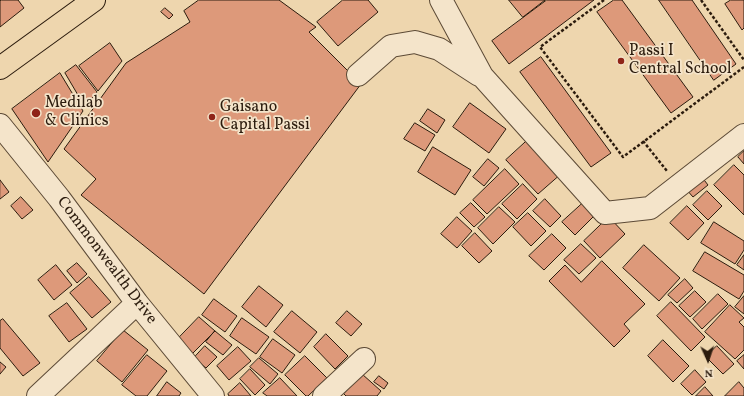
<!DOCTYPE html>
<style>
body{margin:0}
#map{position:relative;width:744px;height:396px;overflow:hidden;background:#eed6ae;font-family:Vollkorn,serif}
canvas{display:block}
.north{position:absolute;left:688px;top:340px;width:40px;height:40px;-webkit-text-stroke:3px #f4e4ca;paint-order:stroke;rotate:177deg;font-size:11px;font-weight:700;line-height:16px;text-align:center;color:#2c1c0e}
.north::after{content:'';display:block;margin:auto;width:14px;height:18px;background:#2c1c0e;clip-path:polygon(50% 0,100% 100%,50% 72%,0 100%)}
</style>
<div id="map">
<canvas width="744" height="396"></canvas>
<div class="north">N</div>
</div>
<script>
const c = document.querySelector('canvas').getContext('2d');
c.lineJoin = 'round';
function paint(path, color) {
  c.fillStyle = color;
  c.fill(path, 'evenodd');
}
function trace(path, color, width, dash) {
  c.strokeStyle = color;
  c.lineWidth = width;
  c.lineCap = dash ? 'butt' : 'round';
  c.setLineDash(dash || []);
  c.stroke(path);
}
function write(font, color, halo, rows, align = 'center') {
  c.font = font + ' Vollkorn,serif';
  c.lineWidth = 3.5;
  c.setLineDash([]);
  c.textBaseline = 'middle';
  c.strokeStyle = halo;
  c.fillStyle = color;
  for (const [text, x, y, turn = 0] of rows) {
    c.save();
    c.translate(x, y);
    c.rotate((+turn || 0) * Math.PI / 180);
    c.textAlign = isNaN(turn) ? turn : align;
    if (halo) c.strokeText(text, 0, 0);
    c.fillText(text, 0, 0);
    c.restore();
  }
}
const building = new Path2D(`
 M 2,0 L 18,0 L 24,8 L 0,27 L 0,1 Z
 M 199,0 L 279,0 L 316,27 L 309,32 L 361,84 L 204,294 L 81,195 L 96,179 L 64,149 L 126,63 L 190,22 L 184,11 Z
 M 343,0 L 368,0 L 378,12 L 338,46 L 317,22 Z
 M 509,0 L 545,0 L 523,17 Z
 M 547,0 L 594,0 L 509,64 L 492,41 Z
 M 614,0 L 622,0 L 693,97 L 671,113 L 597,12 Z
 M 659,0 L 692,0 L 736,64 L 714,80 Z
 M 731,0 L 744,0 L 744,28 L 742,30 L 725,4 Z
 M 165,8 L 173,15 L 169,19 L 161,12 Z
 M 110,43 L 122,61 L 98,91 L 79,66 Z
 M 541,57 L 611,153 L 591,167 L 520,72 Z
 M 76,65 L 97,92 L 85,107 L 65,73 Z
 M 60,73 L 83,111 L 48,162 L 12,109 Z
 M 470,103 L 506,129 L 489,153 L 453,127 Z
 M 428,109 L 445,120 L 437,133 L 420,121 Z
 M 415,123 L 435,135 L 425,151 L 404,139 Z
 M 530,138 L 562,173 L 538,194 L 506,160 Z
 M 433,147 L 471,170 L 455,195 L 418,172 Z
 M 744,151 L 744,164 L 738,157 Z
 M 488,159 L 499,168 L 484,186 L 473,177 Z
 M 734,165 L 744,175 L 744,215 L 714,185 Z
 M 505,169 L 519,184 L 487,214 L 473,200 Z
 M 701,176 L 708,185 L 693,197 L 686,189 Z
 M 0,180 L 9,192 L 0,199 Z
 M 523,184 L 537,199 L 517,219 L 502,204 Z
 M 707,191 L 722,206 L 708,220 L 693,205 Z
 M 21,197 L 33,210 L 22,219 L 11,206 Z
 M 545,199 L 561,216 L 550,227 L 533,211 Z
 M 471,203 L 485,217 L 474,227 L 460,213 Z
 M 583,203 L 595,215 L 575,235 L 562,222 Z
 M 687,206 L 704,223 L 688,240 L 670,223 Z
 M 499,207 L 515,222 L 493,244 L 478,228 Z
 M 528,213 L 546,231 L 531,246 L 513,227 Z
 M 457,217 L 472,231 L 457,248 L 441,234 Z
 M 609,217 L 625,234 L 600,258 L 584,241 Z
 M 714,222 L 744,241 L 744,250 L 735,264 L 701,243 Z
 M 475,233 L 492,251 L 479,263 L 462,246 Z
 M 552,234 L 566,248 L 544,270 L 529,256 Z
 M 581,244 L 596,258 L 579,274 L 564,260 Z
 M 644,245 L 680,278 L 659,301 L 623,268 Z
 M 705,252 L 744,275 L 744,291 L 739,299 L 693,271 Z
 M 744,255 L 744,270 L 737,265 Z
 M 602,261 L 645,304 L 624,324 L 630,331 L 614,347 L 549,281 L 565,265 L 581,282 Z
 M 77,263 L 87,274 L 77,283 L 67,271 Z
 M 56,265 L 72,285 L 54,300 L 38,280 Z
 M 89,277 L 111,302 L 92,318 L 70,293 Z
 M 685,279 L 693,288 L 677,303 L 668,295 Z
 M 259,286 L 283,305 L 266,327 L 242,307 Z
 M 695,291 L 706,302 L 690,317 L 679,306 Z
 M 718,294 L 728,304 L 702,329 L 693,319 Z
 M 744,296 L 744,314 L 735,307 Z
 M 214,299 L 237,316 L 225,332 L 202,315 Z
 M 671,302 L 705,337 L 691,351 L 657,316 Z
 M 67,303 L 87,329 L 69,342 L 49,316 Z
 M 730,305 L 744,318 L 739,322 L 744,327 L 744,350 L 735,359 L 705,332 Z
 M 292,311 L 317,332 L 300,353 L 274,332 Z
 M 347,311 L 362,324 L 351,336 L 336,323 Z
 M 199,317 L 215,331 L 190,356 L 175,342 Z
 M 242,318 L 269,337 L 256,354 L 230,336 Z
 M 3,319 L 40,363 L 23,376 L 0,348 L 0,321 Z
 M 123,330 L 148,350 L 122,382 L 97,361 Z
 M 215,331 L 232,345 L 223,355 L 206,342 Z
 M 326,334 L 348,356 L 335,369 L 314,347 Z
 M 273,339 L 295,355 L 282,373 L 260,357 Z
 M 663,340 L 689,366 L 673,382 L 648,356 Z
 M 205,346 L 217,357 L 206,368 L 194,358 Z
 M 717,346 L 734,364 L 723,374 L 706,357 Z
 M 238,347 L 251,361 L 229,380 L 217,366 Z
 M 147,355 L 167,371 L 147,396 L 136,396 L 122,385 Z
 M 744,355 L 744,369 L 737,361 Z
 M 305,356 L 327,378 L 308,396 L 306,396 L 285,375 Z
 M 259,358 L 278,374 L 270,384 L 250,367 Z
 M 0,362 L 6,367 L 0,374 Z
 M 250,369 L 265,385 L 255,395 L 240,379 Z
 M 695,370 L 706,382 L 692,395 L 681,384 Z
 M 362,374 L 381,391 L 377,396 L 346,396 L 344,394 Z
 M 379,376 L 388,383 L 384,389 L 374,382 Z
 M 280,378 L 297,396 L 267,396 L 263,393 Z
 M 167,382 L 181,393 L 179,396 L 157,396 Z
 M 739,382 L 744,388 L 744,396 L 725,396 Z
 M 240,383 L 251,396 L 229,396 L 228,394 Z
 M 705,387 L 713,396 L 696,396 Z`);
paint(building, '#dd997a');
trace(building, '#2c1c0e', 1);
const minor = new Path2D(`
 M 441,0 L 482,76 L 605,213 L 650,208 L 744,135
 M 358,75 L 391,46 L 415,42 L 439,49 L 479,75
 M 0,125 L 59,198 L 137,303 L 213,396
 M 38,396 L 137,303
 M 324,396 L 364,359`);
const highway = new Path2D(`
 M 0,68 L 94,0`);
trace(minor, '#5c4a36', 24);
trace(highway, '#2c1c0e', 24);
trace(new Path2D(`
 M 604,0 L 540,47 L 623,157 L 744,67
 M 701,0 L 744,60
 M 643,141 L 667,171`), '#2c1c0e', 2.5, [3, 2]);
trace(minor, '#f4e4ca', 22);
trace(highway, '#eed6ae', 22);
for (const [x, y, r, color] of [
 [621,61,4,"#8f2418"],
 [36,113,5,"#8f2418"],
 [212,117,4,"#8f2418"]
]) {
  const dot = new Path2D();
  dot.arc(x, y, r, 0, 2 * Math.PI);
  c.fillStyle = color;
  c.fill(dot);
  trace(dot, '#f4e4ca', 1.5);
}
write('16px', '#2c1c0e', '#f4e4ca', [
 ["Passi I",629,52],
 ["Central School",629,70],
 ["Medilab",45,104],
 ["& Clinics",45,122],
 ["Gaisano",220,108],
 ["Capital Passi",220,126]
], 'left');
write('16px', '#2c1c0e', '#f4e4ca', [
 ["Commonwealth Drive",106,261,53]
]);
</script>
